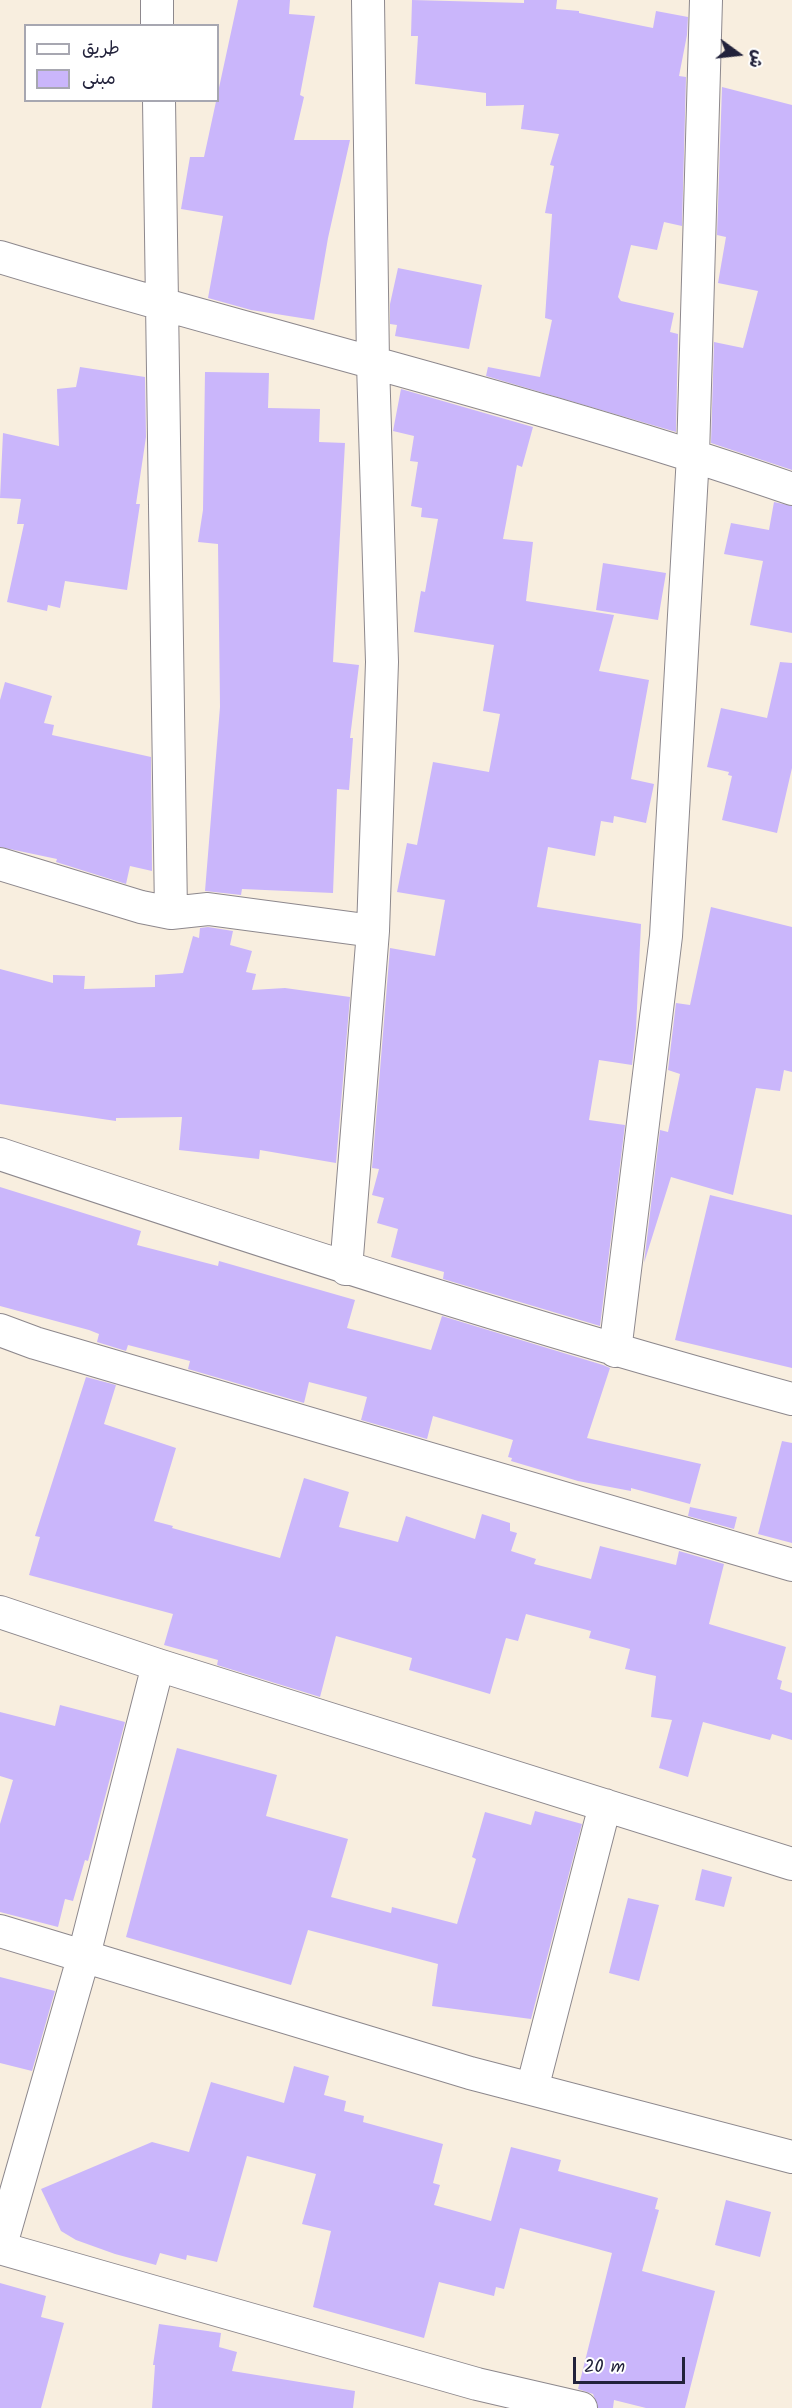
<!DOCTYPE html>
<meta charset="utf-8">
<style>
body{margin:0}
#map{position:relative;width:792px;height:2408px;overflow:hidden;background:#f8eedf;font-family:Kalam,"Playpen Sans Arabic",sans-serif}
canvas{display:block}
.legend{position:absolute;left:24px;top:24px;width:195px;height:78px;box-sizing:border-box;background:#fff;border:2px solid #a7a7b1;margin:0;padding:8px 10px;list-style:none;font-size:18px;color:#22223b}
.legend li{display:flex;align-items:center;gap:12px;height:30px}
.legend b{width:30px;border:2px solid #a7a7b1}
.north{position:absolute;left:708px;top:24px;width:60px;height:60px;-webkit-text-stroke:4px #fff;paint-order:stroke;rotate:105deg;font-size:16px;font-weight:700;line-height:24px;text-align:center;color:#22223b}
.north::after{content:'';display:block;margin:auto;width:21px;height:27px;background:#22223b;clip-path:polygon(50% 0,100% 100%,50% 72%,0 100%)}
.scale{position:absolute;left:573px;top:2357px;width:112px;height:27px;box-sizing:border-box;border:3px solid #22223b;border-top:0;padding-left:8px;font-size:18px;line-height:21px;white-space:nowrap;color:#22223b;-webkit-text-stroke:4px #fff;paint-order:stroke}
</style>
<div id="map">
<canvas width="792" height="2408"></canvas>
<ul class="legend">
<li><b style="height:8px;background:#fff"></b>طريق</li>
<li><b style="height:16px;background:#cab6fb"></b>مبنى</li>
</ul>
<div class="north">ش</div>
<div class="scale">20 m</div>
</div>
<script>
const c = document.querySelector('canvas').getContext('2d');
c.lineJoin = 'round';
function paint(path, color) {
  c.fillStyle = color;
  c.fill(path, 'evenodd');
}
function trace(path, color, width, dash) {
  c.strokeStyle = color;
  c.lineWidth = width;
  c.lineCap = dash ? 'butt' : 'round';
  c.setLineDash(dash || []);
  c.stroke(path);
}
paint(new Path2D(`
 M 238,0 L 290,0 L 289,14 L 315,16 L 300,95 L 304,97 L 294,140 L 350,140 L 328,238 L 314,320 L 251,310 L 208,298 L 223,216 L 181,209 L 190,157 L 204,157 Z
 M 412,0 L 524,3 L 524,0 L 557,0 L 556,9 L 579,11 L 579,13 L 653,28 L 656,11 L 688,17 L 687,35 L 679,76 L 686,77 L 682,226 L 664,222 L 657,250 L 631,245 L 618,297 L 621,301 L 674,313 L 670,332 L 678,334 L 676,432 L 486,376 L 488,367 L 540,377 L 552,320 L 545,318 L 552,214 L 545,213 L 554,166 L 550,165 L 559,134 L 521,129 L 524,105 L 486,106 L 486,93 L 415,84 L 418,36 L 411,36 Z
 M 722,87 L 792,105 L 792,470 L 711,443 L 714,342 L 743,348 L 758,291 L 718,283 L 726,237 L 717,235 Z
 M 398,268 L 482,285 L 469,349 L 395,336 L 397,325 L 390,324 L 390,304 Z
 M 80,367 L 145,377 L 146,437 L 136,504 L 140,504 L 127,590 L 65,581 L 60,608 L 48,605 L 47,611 L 7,602 L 24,524 L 17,524 L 21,499 L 0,498 L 3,433 L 59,446 L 57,389 L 76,387 Z
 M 205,372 L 269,373 L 268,408 L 320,409 L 319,442 L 345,443 L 333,662 L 359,665 L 350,738 L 353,738 L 349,790 L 337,789 L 333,893 L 242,889 L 241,895 L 205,891 L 220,707 L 218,544 L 198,542 L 203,510 Z
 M 401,389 L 533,427 L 522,467 L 517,465 L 503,539 L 533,542 L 526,601 L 614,615 L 599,671 L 649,680 L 631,779 L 654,784 L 646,823 L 614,816 L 613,823 L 601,821 L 595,856 L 548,847 L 537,907 L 641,924 L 636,1029 L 632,1065 L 599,1060 L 589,1120 L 625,1125 L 600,1326 L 443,1279 L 444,1272 L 391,1257 L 398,1229 L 377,1223 L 384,1198 L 372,1195 L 379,1169 L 372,1168 L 390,948 L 435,956 L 445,900 L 397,892 L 407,843 L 417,845 L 433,762 L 489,772 L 500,714 L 483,711 L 494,645 L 414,632 L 421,591 L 425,592 L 438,519 L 421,517 L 422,508 L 411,506 L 418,462 L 410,461 L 414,436 L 393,431 Z
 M 774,502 L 792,506 L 792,633 L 750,625 L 763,561 L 724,554 L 731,523 L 769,530 Z
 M 603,563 L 666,573 L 658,620 L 596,610 Z
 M 780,662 L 792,663 L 792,768 L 777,833 L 722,820 L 732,776 L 728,775 L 729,772 L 707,767 L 721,708 L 767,718 Z
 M 5,682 L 52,696 L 44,723 L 54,725 L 52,735 L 151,757 L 152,871 L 130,866 L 126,884 L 56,862 L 57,859 L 0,847 L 0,700 Z
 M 711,907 L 792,927 L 792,1072 L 784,1070 L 780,1091 L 756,1088 L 733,1195 L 671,1177 L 644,1263 L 660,1130 L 668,1132 L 680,1074 L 668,1070 L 676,1003 L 690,1005 Z
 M 208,927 L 233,931 L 230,945 L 252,951 L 246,972 L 256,974 L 252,990 L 285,988 L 350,997 L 336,1163 L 260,1150 L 259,1159 L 179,1150 L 182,1117 L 116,1118 L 116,1121 L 0,1104 L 0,969 L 53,983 L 53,975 L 85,976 L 84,989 L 155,987 L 155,975 L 183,973 L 193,936 L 199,938 L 200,928 Z
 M 0,1187 L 141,1231 L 137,1245 L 218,1266 L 219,1261 L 355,1300 L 347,1328 L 431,1350 L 442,1316 L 603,1365 L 610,1368 L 587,1438 L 701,1464 L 690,1504 L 631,1488 L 631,1491 L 578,1481 L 511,1461 L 512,1458 L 508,1457 L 513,1440 L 433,1416 L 427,1439 L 361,1420 L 367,1397 L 309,1382 L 304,1403 L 188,1369 L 190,1361 L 128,1345 L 126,1351 L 97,1342 L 99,1334 L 89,1330 L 0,1306 Z
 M 710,1195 L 792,1215 L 792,1368 L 675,1340 Z
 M 86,1377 L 116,1385 L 104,1424 L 176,1448 L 154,1521 L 173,1526 L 172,1528 L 280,1558 L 304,1478 L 349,1492 L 339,1527 L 398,1542 L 406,1516 L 475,1539 L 482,1514 L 510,1523 L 510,1531 L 517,1533 L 511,1551 L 536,1559 L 534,1564 L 591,1579 L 600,1546 L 676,1565 L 679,1551 L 724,1564 L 709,1624 L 786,1647 L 777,1679 L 782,1681 L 780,1689 L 792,1693 L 792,1740 L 772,1734 L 770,1740 L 703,1722 L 688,1777 L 659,1768 L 672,1720 L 651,1717 L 656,1676 L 625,1669 L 630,1649 L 589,1638 L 591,1631 L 526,1614 L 518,1641 L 506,1638 L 490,1694 L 409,1670 L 412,1658 L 336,1636 L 320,1697 L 217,1665 L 218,1660 L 164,1645 L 173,1614 L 29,1575 L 40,1537 L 35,1536 Z
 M 782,1441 L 792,1443 L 792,1543 L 758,1534 Z
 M 690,1507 L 737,1517 L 734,1529 L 688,1516 Z
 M 60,1705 L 125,1722 L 88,1861 L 85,1860 L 73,1901 L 65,1899 L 58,1927 L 0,1912 L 0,1824 L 13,1780 L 0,1776 L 0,1712 L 55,1726 Z
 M 177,1748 L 277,1775 L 266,1816 L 348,1839 L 331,1897 L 391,1913 L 392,1907 L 457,1924 L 476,1859 L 472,1857 L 485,1812 L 531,1825 L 535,1811 L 582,1824 L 531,2019 L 432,2006 L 438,1964 L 308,1930 L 291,1985 L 126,1937 Z
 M 702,1869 L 732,1877 L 724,1907 L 695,1900 Z
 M 628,1898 L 659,1905 L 639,1981 L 609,1973 Z
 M 0,1977 L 55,1991 L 32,2071 L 0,2063 Z
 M 294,2066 L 329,2076 L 324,2095 L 346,2101 L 344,2111 L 364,2116 L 363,2122 L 443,2144 L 433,2183 L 440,2185 L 434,2205 L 491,2221 L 511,2147 L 561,2160 L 558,2171 L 658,2198 L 655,2209 L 659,2210 L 642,2271 L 715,2291 L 685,2408 L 646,2408 L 614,2400 L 613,2408 L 598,2408 L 593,2394 L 578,2389 L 612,2253 L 520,2228 L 504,2289 L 496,2287 L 494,2296 L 439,2282 L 424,2338 L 313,2307 L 331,2231 L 302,2224 L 316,2174 L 247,2156 L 217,2262 L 187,2255 L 186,2260 L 160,2253 L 156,2265 L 115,2254 L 76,2240 L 61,2231 L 41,2189 L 152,2142 L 189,2152 L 211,2082 L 284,2103 Z
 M 726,2200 L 771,2212 L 760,2257 L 715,2245 Z
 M 0,2283 L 46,2296 L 41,2317 L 64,2323 L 41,2408 L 0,2408 Z
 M 159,2324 L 221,2333 L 219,2347 L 237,2352 L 232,2371 L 355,2391 L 353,2408 L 152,2408 L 155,2365 L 153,2365 Z`), '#cab6fb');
const street = new Path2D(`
 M 157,0 L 157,26
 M 159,100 L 171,913
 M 0,257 C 263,337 532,399 792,489
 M 0,864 L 141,907 L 171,913 L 208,909 L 373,931
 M 0,1154 C 263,1242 525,1327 792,1399
 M 346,1269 L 373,931 L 382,662 L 373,363 L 368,0
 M 0,1330 L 35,1343 L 792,1565
 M 615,1351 L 666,936 L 693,455 L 706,0
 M 0,1612 L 158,1665 L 792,1864
 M 0,1931 L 470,2073 L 792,2157
 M 532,2089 L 605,1805
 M 0,2248 L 84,1955 L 158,1665
 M 0,2248 L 477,2384 L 581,2408`);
trace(street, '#8d888d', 34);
trace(street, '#fff', 32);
</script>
